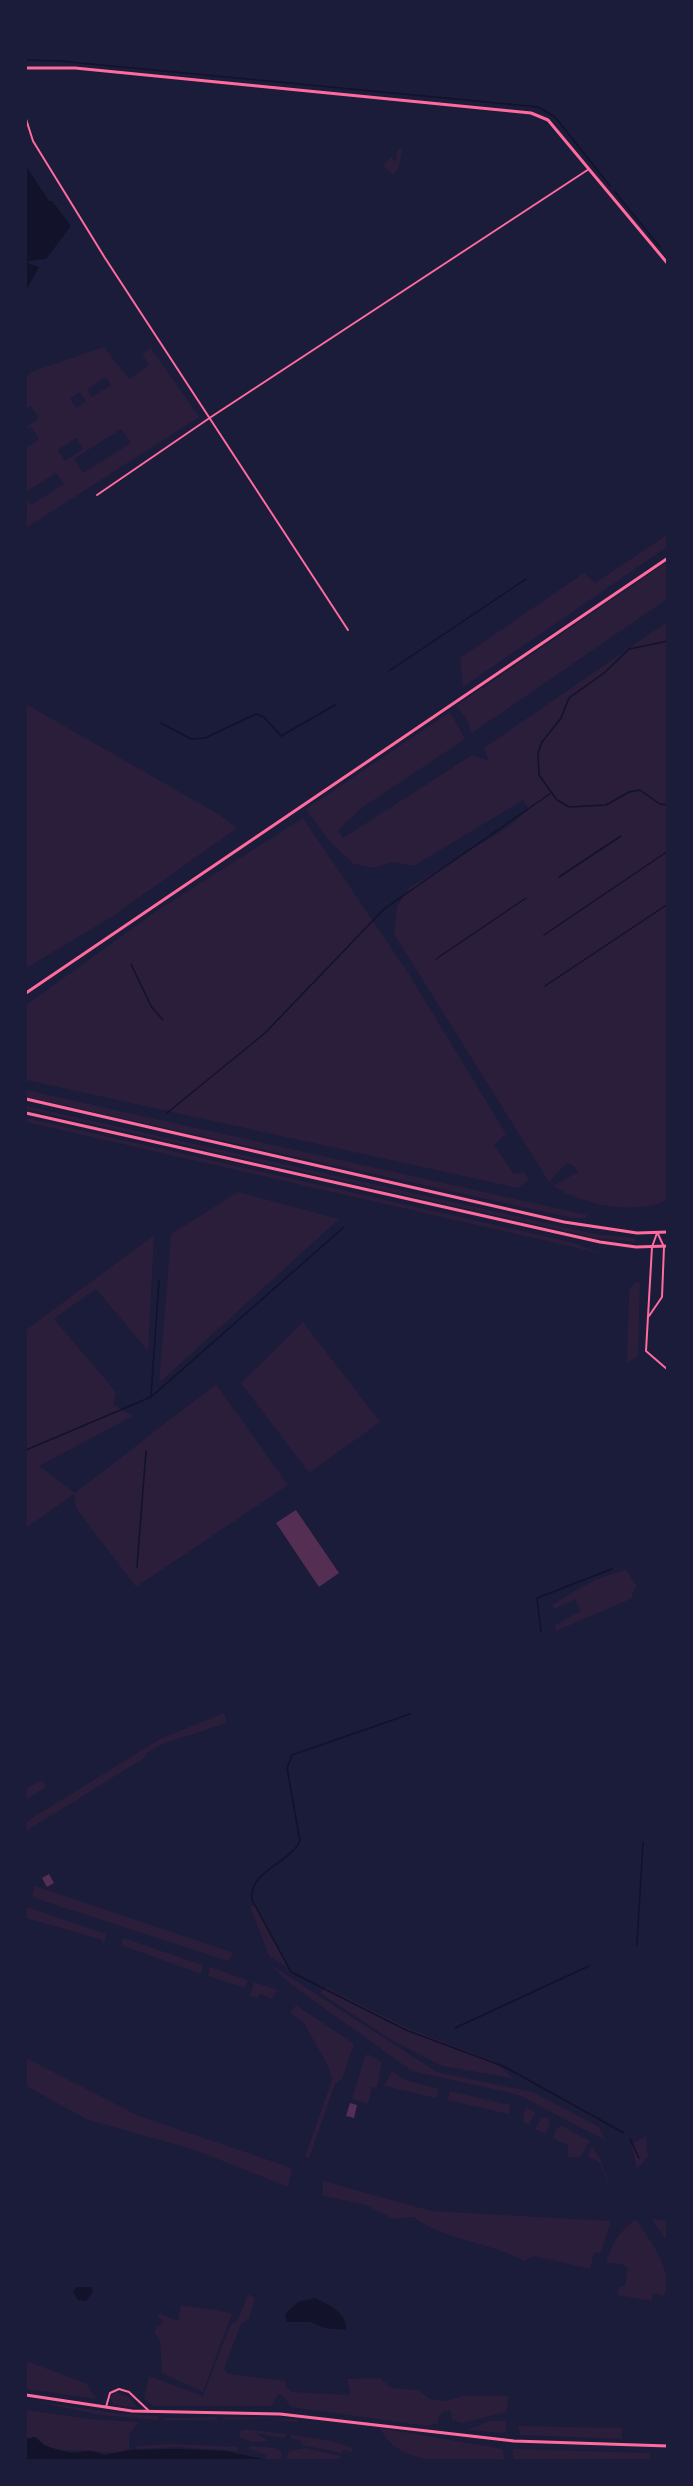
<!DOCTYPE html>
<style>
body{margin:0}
#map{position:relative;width:693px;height:2486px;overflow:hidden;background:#1b1b3a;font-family:Helvetica,sans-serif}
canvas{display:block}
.frame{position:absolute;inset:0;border:27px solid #1b1b3a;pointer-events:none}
</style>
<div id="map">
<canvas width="693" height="2486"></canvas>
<div class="frame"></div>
</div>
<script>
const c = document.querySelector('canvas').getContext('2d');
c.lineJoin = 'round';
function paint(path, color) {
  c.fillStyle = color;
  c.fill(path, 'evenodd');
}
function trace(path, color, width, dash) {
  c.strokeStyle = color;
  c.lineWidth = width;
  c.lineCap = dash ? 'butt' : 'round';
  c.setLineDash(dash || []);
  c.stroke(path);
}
paint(new Path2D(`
 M 397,149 L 402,149 L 399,167 L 393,175 L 383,166 L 391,157 L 396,162 Z
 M 104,347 L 129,379 L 149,365 L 142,354 L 151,348 L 199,417 L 26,528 L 26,497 L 31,505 L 64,484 L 56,473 L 26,492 L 26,448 L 39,439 L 31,427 L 26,430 L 26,427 L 39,418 L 31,406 L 26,409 L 26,377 L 31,372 ZM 106,377 L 111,385 L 92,397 L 87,389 ZM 80,392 L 86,401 L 76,408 L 70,399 ZM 121,429 L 131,443 L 83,473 L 74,459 ZM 76,438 L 83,449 L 65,461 L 58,450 Z
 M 667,535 L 667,547 L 463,687 L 460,658 L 584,573 L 595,583 Z
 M 667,562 L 667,599 L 472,733 L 466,718 L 456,706 Z
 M 667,622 L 667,1200 C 634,1216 584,1205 553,1186 L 578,1172 L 574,1166 L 567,1163 L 549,1182 L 394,934 L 397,906 L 410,887 L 508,827 L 529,809 L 523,800 L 414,866 L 393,862 L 373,868 L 354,864 L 329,841 L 306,809 L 450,712 L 465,739 L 363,807 L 338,830 L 343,838 L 472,755 L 489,761 L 484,748 Z
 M 26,704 L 220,815 L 237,828 L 110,918 L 26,968 Z
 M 303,818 L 409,974 L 506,1134 L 494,1145 L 514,1174 L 524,1172 L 529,1180 L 518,1188 L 26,1080 L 26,1005 L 158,910 Z
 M 26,1090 L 587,1215 L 586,1218 L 572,1218 L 26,1097 Z
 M 26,1106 L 595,1234 L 635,1238 L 635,1242 L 596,1238 L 26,1109 Z
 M 26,1118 L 570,1242 L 595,1251 L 633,1257 L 595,1252 L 26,1122 Z
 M 238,1192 L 339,1219 L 159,1383 L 171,1234 Z
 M 154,1235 L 148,1351 L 96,1289 L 54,1319 L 116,1392 L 113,1404 L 133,1416 L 39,1466 L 75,1493 L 216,1384 L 288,1485 L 136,1587 L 76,1508 L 74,1494 L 26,1528 L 26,1330 Z
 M 635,1282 L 640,1282 L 638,1356 L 627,1363 L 629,1291 Z
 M 303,1322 L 380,1422 L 309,1473 L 241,1383 Z
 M 626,1570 L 637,1586 L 632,1593 L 633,1598 L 556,1631 L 555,1625 L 581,1611 L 575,1599 L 555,1609 L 552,1605 C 577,1589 598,1576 626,1570 Z
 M 224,1713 L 227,1723 L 162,1744 L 145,1754 L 146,1757 L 26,1831 L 26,1822 L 160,1739 Z
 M 42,1780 L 46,1787 L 26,1800 L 26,1789 Z
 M 35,1886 L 234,1953 L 228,1961 L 34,1898 L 32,1894 Z
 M 250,1906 L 255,1906 L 288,1968 L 269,1956 Z
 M 27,1907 L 106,1934 L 104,1945 L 102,1940 L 26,1918 Z
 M 123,1938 L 203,1965 L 201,1974 L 121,1945 Z
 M 268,1963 L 437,2072 L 533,2092 L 599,2127 L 606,2141 L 519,2095 L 412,2071 L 293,1986 Z
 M 210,1967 L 248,1980 L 245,1988 L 208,1976 Z
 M 254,1982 L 278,1990 L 271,1999 L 260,1993 L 258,1998 L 250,1996 Z
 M 326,1987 L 407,2028 L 496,2062 L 512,2078 L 442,2066 L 390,2039 L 320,1993 Z
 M 296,2005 L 354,2044 L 342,2079 L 335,2084 L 309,2158 L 305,2157 L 332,2080 L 328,2066 L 304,2023 L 290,2012 Z
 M 368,2054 L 382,2062 L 377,2088 L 372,2087 L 368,2104 L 352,2099 L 365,2056 Z
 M 26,2058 L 139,2116 L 292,2168 L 288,2187 L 192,2149 L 88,2120 L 26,2086 Z
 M 392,2071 L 405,2080 L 439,2089 L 436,2098 L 384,2086 Z
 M 450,2091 L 510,2105 L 509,2114 L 447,2100 Z
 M 525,2108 L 533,2110 L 535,2114 L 529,2125 L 523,2122 Z
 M 548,2117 L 550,2124 L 545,2134 L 535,2129 L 541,2118 Z
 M 562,2126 L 590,2141 L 580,2157 L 568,2157 L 568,2145 L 553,2138 L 557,2128 Z
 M 646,2136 L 648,2157 L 637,2169 L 631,2144 Z
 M 592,2146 L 600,2159 L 617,2202 L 599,2162 L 588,2156 Z
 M 323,2181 L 432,2211 L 611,2221 L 601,2252 L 594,2253 L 590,2269 L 534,2256 L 524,2261 C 488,2241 448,2242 413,2217 L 393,2219 L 366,2205 L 323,2196 Z
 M 636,2219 C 649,2241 675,2269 664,2296 L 653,2293 L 652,2301 L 617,2295 L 620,2286 L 625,2286 L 628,2269 L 622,2264 L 606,2263 C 611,2244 620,2230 636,2219 Z
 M 651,2219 L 667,2221 L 667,2241 Z
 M 248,2294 L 255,2298 L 249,2319 L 241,2324 L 224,2369 L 228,2374 L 286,2381 L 285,2386 L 292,2392 L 348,2395 L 350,2391 L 347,2379 L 380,2378 L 392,2388 L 418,2390 L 430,2399 L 446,2401 L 463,2396 L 508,2396 L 507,2412 L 462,2423 L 452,2420 L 451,2411 L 444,2411 L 439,2416 L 438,2423 L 427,2426 L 291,2407 L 282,2395 L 278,2395 L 271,2406 L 154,2406 L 144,2399 L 149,2376 L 203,2396 L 230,2325 L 238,2320 Z
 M 181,2305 C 198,2309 217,2308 232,2314 L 203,2392 L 162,2373 L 160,2341 L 154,2333 L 157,2326 L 161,2326 L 163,2321 L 157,2315 L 161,2314 L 178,2321 Z
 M 26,2361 L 86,2383 L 97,2399 L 26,2389 Z
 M 116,2392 L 129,2397 L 138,2408 L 113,2405 L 110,2397 Z
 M 26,2400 L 115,2413 L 158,2416 L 158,2420 L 101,2415 Z
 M 26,2410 L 89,2419 L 139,2422 L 129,2434 L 129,2450 C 111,2454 110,2453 92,2451 C 68,2448 57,2457 35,2437 L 26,2439 Z
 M 217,2417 L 216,2420 L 164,2420 L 163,2418 Z
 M 223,2417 L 297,2419 L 297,2422 L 271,2419 L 223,2420 Z
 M 490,2421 L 507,2421 L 506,2431 L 503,2433 L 467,2430 Z
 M 518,2426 L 622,2428 L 622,2439 L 520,2435 Z
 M 380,2428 L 503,2449 L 504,2460 C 465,2461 398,2470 380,2428 Z
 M 245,2429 L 286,2434 L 285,2438 L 255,2433 L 269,2441 L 252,2442 L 239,2437 L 240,2431 Z
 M 291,2435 L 328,2440 L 353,2448 L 352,2452 L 344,2450 L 341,2453 L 302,2445 L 300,2440 L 291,2439 Z
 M 174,2444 L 236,2447 L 238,2451 L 177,2447 L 137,2449 L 137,2446 Z
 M 249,2446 L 275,2448 L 281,2452 L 281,2460 L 266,2459 L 266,2455 L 249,2449 Z
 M 305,2448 L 341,2456 L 339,2460 L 286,2460 L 289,2451 Z
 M 513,2449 L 650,2453 L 650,2460 L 513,2460 Z`), '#2a1e3b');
paint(new Path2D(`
 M 26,166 L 49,201 L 52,201 L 71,226 L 46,259 L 28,261 L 29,264 L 39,267 L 26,290 Z
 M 77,2287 L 91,2287 L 93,2291 L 86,2301 L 78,2300 L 73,2292 Z
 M 315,2298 C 328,2304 348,2313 346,2330 L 325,2328 L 310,2322 L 287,2322 L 285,2314 L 298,2302 Z
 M 35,2437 L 45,2446 L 71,2453 L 91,2451 L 105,2455 L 129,2450 L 178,2449 L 225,2451 L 268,2460 L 26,2460 L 26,2439 Z`), '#12122b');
trace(new Path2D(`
 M 26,60 L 60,61 L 538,107 L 555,117 L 610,186
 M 615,192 L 660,247
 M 668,641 L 629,649 L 604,673 L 569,698 L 561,718 L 542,742 L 538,753 L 539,775 L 557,800 L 569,807 L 606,805 L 629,792 L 640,790 L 660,804 L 668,805
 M 389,671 L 526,579
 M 161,723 L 191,739 L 205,738 L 256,714 L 264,717 L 281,736 L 335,705
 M 559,877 L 621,836
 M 544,935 L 668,851
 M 436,959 L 526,898
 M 131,964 L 151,1006 L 163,1020
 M 545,986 L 668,904
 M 167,1113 L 265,1033 L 384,909 L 551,793
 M 151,1396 L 159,1281
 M 26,1450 L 151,1397 L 344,1227
 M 137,1567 L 146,1451
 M 541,1632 L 537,1598 L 612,1569
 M 410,1714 L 292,1755 L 287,1768 L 300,1841 C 289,1864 248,1871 252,1900 L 291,1972 L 406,2030 L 505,2067 L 624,2133
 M 637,1945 L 643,1842
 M 455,2028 L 589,1966
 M 630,2139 L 639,2158`), '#12122b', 1.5);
paint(new Path2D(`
 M 296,1510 L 339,1573 L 319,1587 L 276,1523 Z
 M 49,1874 L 54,1883 L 47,1887 L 42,1878 Z
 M 350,2103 L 357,2105 L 354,2118 L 346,2116 Z`), '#542f53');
trace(new Path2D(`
 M 26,119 L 33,141 L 105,258 L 348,630
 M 97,495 L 211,417 L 589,169
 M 657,1233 L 652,1247 L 646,1351 L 668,1370
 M 649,1316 L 662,1297 L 664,1247 L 658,1234
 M 667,1575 L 668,1575
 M 106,2407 L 110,2393 L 119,2389 L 129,2392 L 148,2410`), '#ff6b9d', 2);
trace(new Path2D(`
 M 26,68 L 75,68 L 531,113 L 548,120 L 668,264
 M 26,993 L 668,558
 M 26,2395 L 132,2411 L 280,2414 L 514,2441 L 668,2446`), '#ff6b9d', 3);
trace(new Path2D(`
 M 26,1099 L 564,1222 L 637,1233 L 668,1232
 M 26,1113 L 600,1242 L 636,1247 L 668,1246`), '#ff6b9d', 3);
</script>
